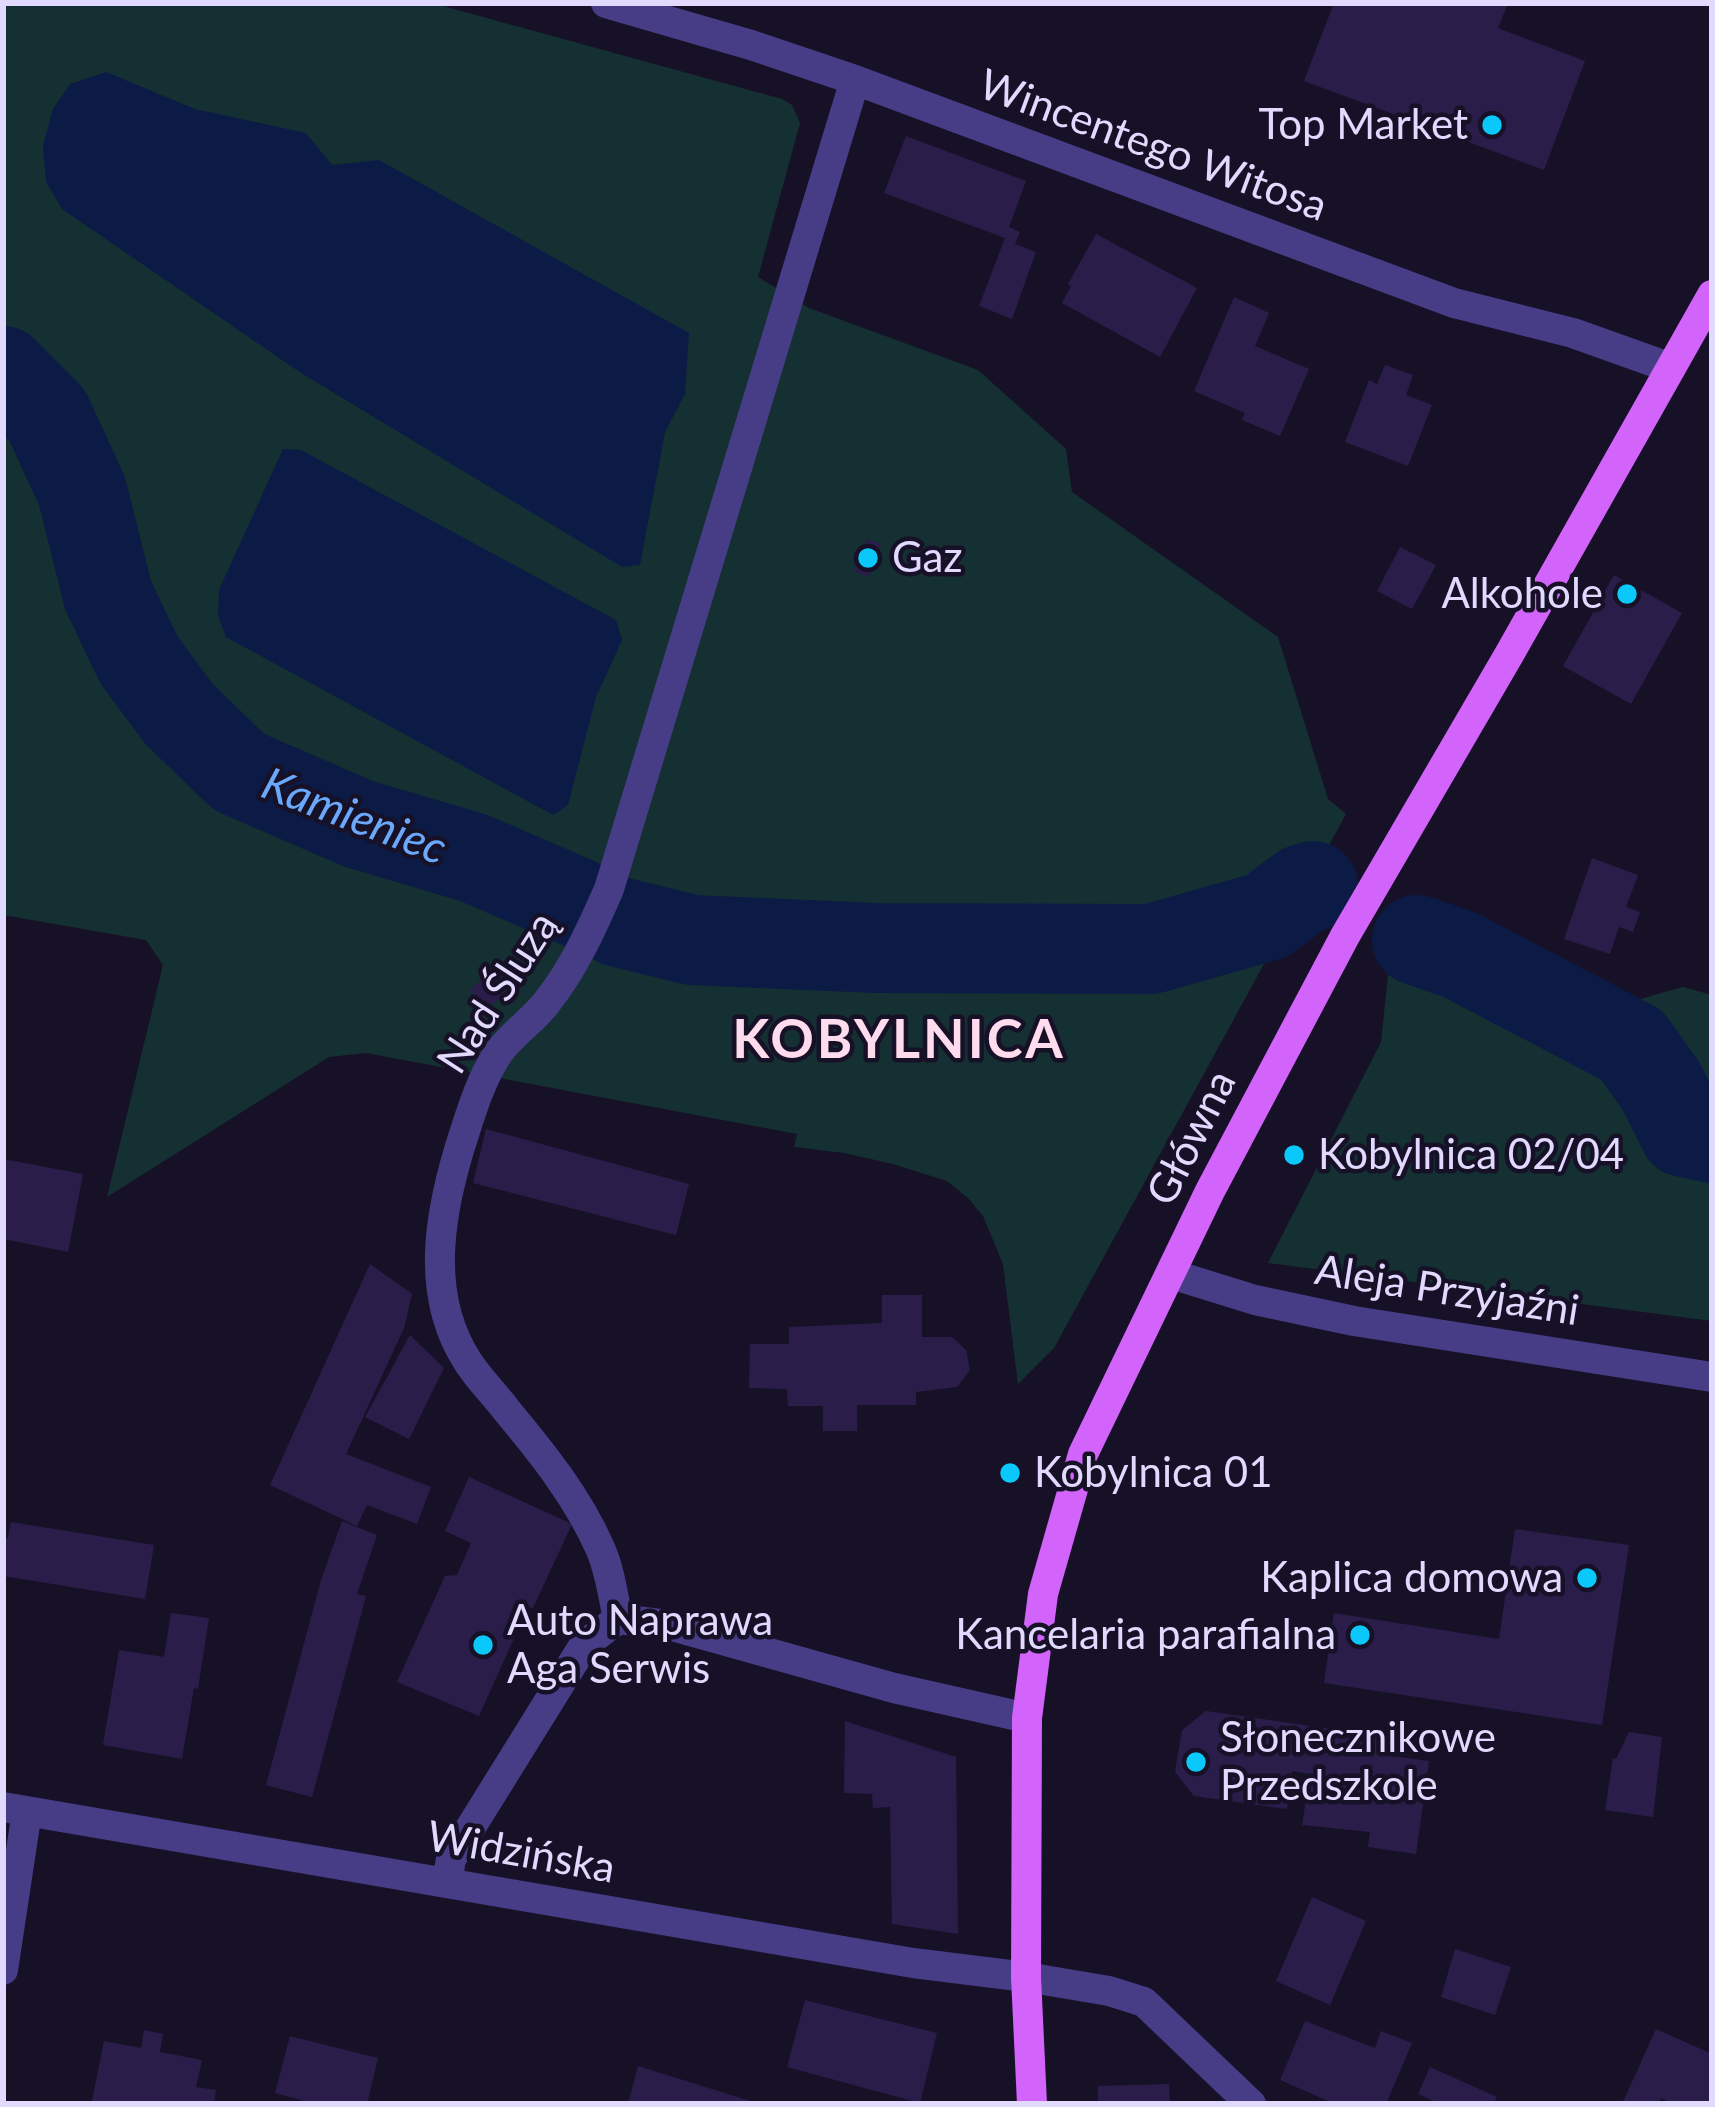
<!DOCTYPE html>
<meta charset="utf-8">
<style>
body{margin:0}
#map{position:relative;width:1715px;height:2107px;overflow:hidden;background:#171128;font-family:Lato,sans-serif}
canvas{display:block}
.frame{position:absolute;inset:0;border:6px solid #e1d9fe;pointer-events:none}
</style>
<div id="map">
<canvas width="1715" height="2107"></canvas>
<div class="frame"></div>
</div>
<script>
const c = document.querySelector('canvas').getContext('2d');
c.lineJoin = 'round';
function paint(path, color) {
  c.fillStyle = color;
  c.fill(path, 'evenodd');
}
function trace(path, color, width, dash) {
  c.strokeStyle = color;
  c.lineWidth = width;
  c.lineCap = dash ? 'butt' : 'round';
  c.setLineDash(dash || []);
  c.stroke(path);
}
function write(font, color, halo, rows, align = 'center') {
  c.font = font + ' Lato,sans-serif';
  c.lineWidth = 9;
  c.setLineDash([]);
  c.textBaseline = 'middle';
  c.strokeStyle = halo;
  c.fillStyle = color;
  for (const [text, x, y, turn = 0] of rows) {
    c.save();
    c.translate(x, y);
    c.rotate((+turn || 0) * Math.PI / 180);
    c.textAlign = isNaN(turn) ? turn : align;
    if (halo) c.strokeText(text, 0, 0);
    c.fillText(text, 0, 0);
    c.restore();
  }
}
paint(new Path2D(`
 M 3,3 L 432,3 L 782,99 L 792,105 L 800,123 L 758,277 L 809,308 L 978,370 L 1066,449 L 1072,492 L 1278,637 L 1328,799 L 1346,814 L 1054,1348 L 1018,1384 L 1003,1264 L 983,1216 L 968,1198 L 947,1181 L 893,1164 L 844,1153 L 794,1147 L 797,1134 L 366,1053 L 329,1057 L 107,1197 L 163,965 L 146,940 L 3,915 Z
 M 1428,903 L 1615,1006 L 1683,987 L 1712,995 L 1712,1321 L 1268,1263 L 1381,1042 L 1388,975 Z`), '#143032');
paint(new Path2D(`
 M 106,72 L 195,109 L 306,133 L 332,165 L 379,160 L 689,333 L 685,394 L 665,432 L 640,565 L 622,567 L 301,373 L 62,209 L 46,182 L 43,146 L 53,109 L 70,84 Z
 M 283,449 L 301,450 L 616,620 L 622,640 L 596,697 L 568,805 L 553,815 L 226,637 L 218,616 L 219,590 Z`), '#0c1b46');
trace(new Path2D(`
 M 3,371 L 47,415 L 82,491 L 108,595 L 139,660 L 179,714 L 239,772 L 359,824 L 474,858 L 578,903
 M 619,922 L 692,940 L 876,948 L 1151,949 L 1267,916 L 1303,889 L 1313,886
 M 1417,940 L 1460,955 L 1632,1045 L 1661,1086 L 1684,1132 L 1712,1138`), '#0c1b46', 90);
paint(new Path2D(`
 M 1334,3 L 1508,3 L 1498,28 L 1585,61 L 1544,170 L 1304,81 Z
 M 906,136 L 1026,181 L 1009,227 L 1020,232 L 1015,244 L 1036,252 L 1012,319 L 979,306 L 1005,238 L 884,193 Z
 M 1096,234 L 1197,288 L 1160,357 L 1062,303 L 1071,286 L 1068,284 Z
 M 1234,297 L 1269,313 L 1255,346 L 1309,369 L 1280,436 L 1242,420 L 1245,413 L 1194,391 Z
 M 1385,365 L 1413,375 L 1406,395 L 1432,405 L 1408,466 L 1345,442 L 1369,380 L 1377,384 Z
 M 867,539 L 881,544 L 869,577 L 854,571 Z
 M 1400,547 L 1436,565 L 1412,609 L 1377,591 Z
 M 1614,575 L 1682,613 L 1631,704 L 1563,666 Z
 M 1592,858 L 1638,875 L 1626,907 L 1640,912 L 1633,932 L 1619,927 L 1610,954 L 1564,939 Z
 M 486,975 L 505,992 L 487,1009 L 470,990 Z
 M 486,1129 L 689,1184 L 676,1235 L 473,1183 Z
 M 3,1159 L 83,1174 L 68,1252 L 3,1239 Z
 M 370,1264 L 412,1294 L 404,1328 L 346,1454 L 431,1487 L 417,1524 L 367,1505 L 357,1526 L 270,1485 Z
 M 882,1295 L 922,1295 L 922,1337 L 952,1337 L 966,1350 L 970,1370 L 957,1387 L 916,1392 L 916,1405 L 857,1405 L 857,1431 L 823,1431 L 823,1406 L 788,1406 L 787,1389 L 749,1388 L 750,1344 L 789,1344 L 789,1327 L 882,1323 Z
 M 410,1335 L 444,1368 L 409,1439 L 365,1417 Z
 M 469,1477 L 572,1524 L 533,1608 L 528,1607 L 479,1716 L 397,1682 L 445,1576 L 457,1575 L 471,1543 L 445,1531 Z
 M 342,1521 L 377,1535 L 357,1594 L 366,1596 L 312,1797 L 266,1785 L 321,1580 Z
 M 11,1522 L 154,1545 L 145,1599 L 3,1576 L 3,1537 L 8,1538 Z
 M 1515,1529 L 1629,1545 L 1602,1725 L 1324,1683 L 1334,1613 L 1499,1639 Z
 M 171,1613 L 209,1618 L 198,1689 L 194,1688 L 182,1759 L 103,1745 L 119,1650 L 164,1657 Z
 M 1206,1711 L 1388,1737 L 1385,1755 L 1429,1761 L 1416,1854 L 1368,1847 L 1370,1832 L 1302,1825 L 1310,1774 L 1292,1771 L 1287,1809 L 1194,1796 L 1175,1772 L 1182,1730 Z
 M 845,1721 L 956,1757 L 958,1934 L 892,1924 L 890,1807 L 873,1808 L 872,1794 L 844,1793 Z
 M 1629,1732 L 1662,1737 L 1653,1817 L 1605,1810 L 1613,1758 L 1616,1759 Z
 M 1312,1897 L 1366,1921 L 1330,2005 L 1276,1981 Z
 M 1455,1949 L 1511,1967 L 1495,2015 L 1441,1997 Z
 M 805,2000 L 937,2033 L 920,2103 L 787,2067 Z
 M 1305,2021 L 1375,2048 L 1381,2031 L 1412,2043 L 1386,2104 L 1335,2104 L 1280,2080 Z
 M 1656,2029 L 1712,2054 L 1712,2104 L 1675,2104 L 1661,2098 L 1658,2104 L 1622,2104 Z
 M 144,2030 L 163,2034 L 160,2052 L 202,2060 L 196,2087 L 216,2090 L 214,2104 L 108,2104 L 92,2101 L 104,2041 L 141,2048 Z
 M 290,2036 L 378,2058 L 367,2104 L 315,2104 L 275,2093 Z
 M 638,2066 L 757,2103 L 757,2104 L 628,2104 Z
 M 1430,2067 L 1497,2097 L 1493,2104 L 1440,2104 L 1418,2094 Z
 M 1169,2084 L 1170,2104 L 1098,2104 L 1098,2086 Z`), '#2b1d49');
trace(new Path2D(`
 M 606,3 L 751,45 L 855,80 L 1454,303 L 1573,333 L 1671,368
 M 1171,1274 L 1255,1300 L 1354,1321 L 1712,1377
 M 618,1619 C 613,1596 610,1570 600,1548 C 578,1498 543,1454 508,1412 C 495,1395 479,1379 468,1362 C 422,1292 441,1204 465,1131 C 473,1106 482,1078 497,1055 C 510,1035 533,1021 547,1002 C 574,968 592,928 609,889 L 855,80
 M 618,1619 L 669,1625 L 894,1688 L 1027,1718
 M 3,1807 L 913,1963 L 1026,1977 L 1109,1991 L 1144,2002 L 1251,2104
 M 447,1883 L 451,1859 L 584,1645 L 618,1619
 M 3,1970 L 27,1811`), '#473d86', 30);
trace(new Path2D(`
 M 1032,2104 L 1026,1977 L 1027,1718 L 1043,1594 L 1083,1454 L 1210,1191 L 1345,936 L 1510,653 L 1712,295`), '#d263fb', 30);
for (const [x, y, r, color] of [
 [1492,125,12,"#0ac8f9"],
 [868,558,12,"#0ac8f9"],
 [1627,594,12,"#0ac8f9"],
 [1294,1155,12,"#0ac8f9"],
 [1010,1473,12,"#0ac8f9"],
 [1587,1578,12,"#0ac8f9"],
 [1360,1635,12,"#0ac8f9"],
 [483,1645,12,"#0ac8f9"],
 [1196,1762,12,"#0ac8f9"]
]) {
  const dot = new Path2D();
  dot.arc(x, y, r, 0, 2 * Math.PI);
  c.fillStyle = color;
  c.fill(dot);
  trace(dot, '#171128', 4.5);
}
write('42px', '#e1d9fe', '#171128', [
 ["Top Market",1468,125,"right"],
 ["Gaz",892,558],
 ["Alkohole",1603,594,"right"],
 ["Kobylnica 02/04",1318,1155],
 ["Kobylnica 01",1034,1473],
 ["Kaplica domowa",1563,1578,"right"],
 ["Auto Naprawa",507,1621],
 ["Aga Serwis",507,1669],
 ["Kancelaria parafialna",1336,1635,"right"],
 ["Słonecznikowe",1220,1738],
 ["Przedszkole",1220,1786]
], 'left');
write('42px', '#e1d9fe', '#171128', [
 ["Wincentego Witosa",1153,146,20],
 ["Nad Śluzą",498,993,-57],
 ["Główna",1192,1138,-63],
 ["Aleja Przyjaźni",1447,1291,9],
 ["Widzińska",521,1853,10]
]);
write('italic 45px', '#69a8fb', '#171128', [
 ["Kamieniec",354,817,21]
]);
c.letterSpacing = '3px';
write('bold 54px', '#fedbed', '#171128', [
 ["KOBYLNICA",899,1041]
]);
c.letterSpacing = '0px';
</script>
